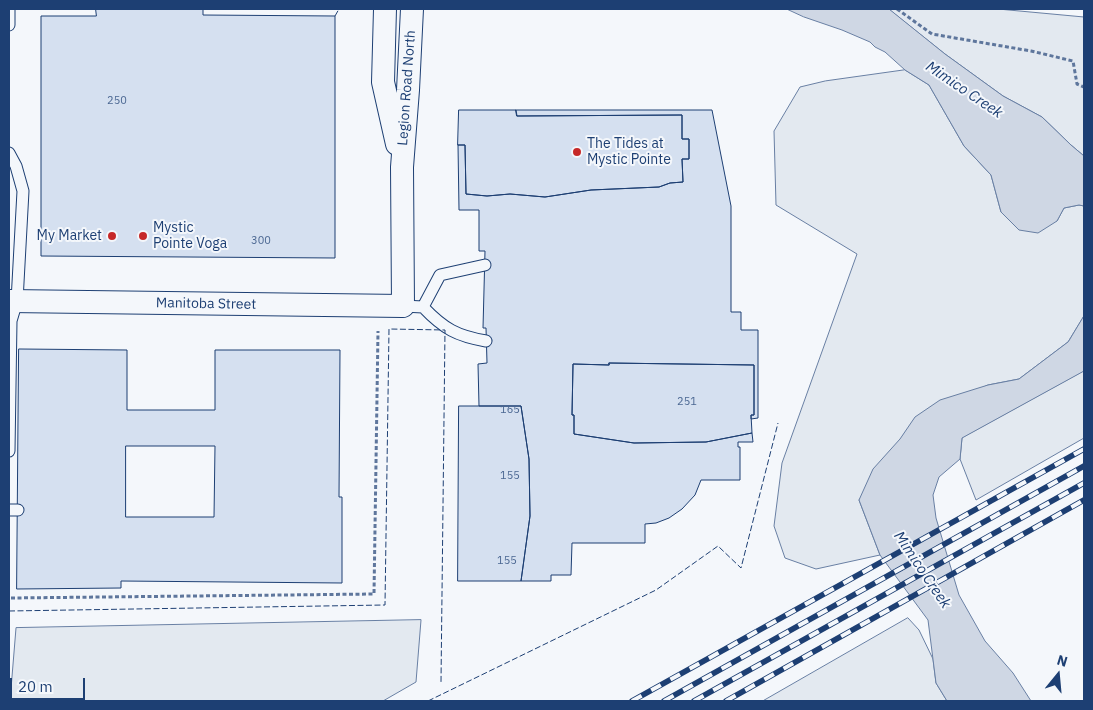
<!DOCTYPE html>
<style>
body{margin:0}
#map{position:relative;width:1093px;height:710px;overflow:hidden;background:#f4f7fb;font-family:"IBM Plex Sans",sans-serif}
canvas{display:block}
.frame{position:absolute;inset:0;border:10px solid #1d3f73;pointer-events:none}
.north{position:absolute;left:1033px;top:650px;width:50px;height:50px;-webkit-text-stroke:4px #f4f7fb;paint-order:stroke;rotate:17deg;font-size:14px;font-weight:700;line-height:20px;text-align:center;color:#1d3f73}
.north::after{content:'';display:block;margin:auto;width:18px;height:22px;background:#1d3f73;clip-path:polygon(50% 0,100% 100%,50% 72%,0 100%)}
.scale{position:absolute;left:10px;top:678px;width:75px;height:22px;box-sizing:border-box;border:2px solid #1d3f73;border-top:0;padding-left:6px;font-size:15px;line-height:18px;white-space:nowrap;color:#1d3f73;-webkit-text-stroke:4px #f4f7fb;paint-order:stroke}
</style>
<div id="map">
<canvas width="1093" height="710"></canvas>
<div class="frame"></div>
<div class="north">N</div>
<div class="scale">20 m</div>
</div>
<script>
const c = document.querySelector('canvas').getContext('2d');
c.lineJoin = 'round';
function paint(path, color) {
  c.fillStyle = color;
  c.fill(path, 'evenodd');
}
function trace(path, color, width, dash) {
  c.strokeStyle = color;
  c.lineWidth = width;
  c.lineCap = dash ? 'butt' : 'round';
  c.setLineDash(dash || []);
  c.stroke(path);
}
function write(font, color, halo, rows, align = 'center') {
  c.font = font + ' "IBM Plex Sans",sans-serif';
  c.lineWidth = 4;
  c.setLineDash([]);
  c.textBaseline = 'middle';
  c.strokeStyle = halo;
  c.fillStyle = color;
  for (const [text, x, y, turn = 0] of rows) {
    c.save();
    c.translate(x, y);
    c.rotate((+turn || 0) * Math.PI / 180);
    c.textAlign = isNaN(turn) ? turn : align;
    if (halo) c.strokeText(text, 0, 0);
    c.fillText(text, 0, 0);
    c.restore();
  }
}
const green = new Path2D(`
 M 889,9 L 998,9 L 1084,17 L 1084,156 L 1071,145 L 1042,117 L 1003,96 L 945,54 Z
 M 905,70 L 929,85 L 964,146 L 991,175 L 1001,212 L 1057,221 L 1064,208 L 1079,205 L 1084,206 L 1084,316 L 1068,342 L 1019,379 L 988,385 L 916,417 L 859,500 L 880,555 L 816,569 L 785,558 L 774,526 L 782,463 L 857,254 L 776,205 L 774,131 L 800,87 L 825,81 Z
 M 1084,371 L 1084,438 L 976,500 L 960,459 L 962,438 Z
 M 908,618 L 919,630 L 933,659 L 936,683 L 947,701 L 763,701 Z
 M 421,620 L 416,682 L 383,701 L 10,701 L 16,628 Z`);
paint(green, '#e3e9f0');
trace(green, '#687fa3', 1);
const water = new Path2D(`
 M 787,9 L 889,9 L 945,54 L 1003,96 L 1042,117 L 1071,145 L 1084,156 L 1084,206 L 1079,205 L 1064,208 L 1057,221 L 1038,233 L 1019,230 L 1001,212 L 991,175 L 964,146 L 929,85 L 905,70 L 885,52 L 875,47 L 870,42 L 842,30 L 804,17 Z
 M 1084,316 L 1084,371 L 962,438 L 960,459 L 939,477 L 933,495 L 936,518 L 959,595 L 985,641 L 1013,673 L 1031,701 L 947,701 L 936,683 L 928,620 L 880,555 L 859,500 L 873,469 L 900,439 L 915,417 L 940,400 L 988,385 L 1019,379 L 1068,342 Z`);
paint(water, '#cfd7e4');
trace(water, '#687fa3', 1);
const building = new Path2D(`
 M 96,9 L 203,9 L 203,15 L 335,16 L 335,258 L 41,256 L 41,16 L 96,16 Z
 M 459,110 L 516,110 L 517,116 L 682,115 L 682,139 L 689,139 L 689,159 L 682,159 L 683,182 L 670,183 L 659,187 L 591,190 L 545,197 L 510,194 L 487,196 L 466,194 L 465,145 L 458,145 Z
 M 516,110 L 712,110 L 731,206 L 731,312 L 741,312 L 741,330 L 758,330 L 758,418 L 751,419 L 751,415 L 754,415 L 754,365 L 609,363 L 609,365 L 573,364 L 572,415 L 574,415 L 574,434 L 634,443 L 706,442 L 752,433 L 753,442 L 738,442 L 738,447 L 740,447 L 740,480 L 701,480 L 695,495 L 682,509 L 669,518 L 656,523 L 645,524 L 645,543 L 572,543 L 571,575 L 551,575 L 551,581 L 521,581 L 530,516 L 529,459 L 521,406 L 479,406 L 478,364 L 487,363 L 486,328 L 483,328 L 485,251 L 479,251 L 479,210 L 459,210 L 458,145 L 465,145 L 466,194 L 487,196 L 510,194 L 545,197 L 591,190 L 659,187 L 670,183 L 683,182 L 682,159 L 689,159 L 689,139 L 682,139 L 682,115 L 517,116 Z
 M 19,349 L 127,350 L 127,410 L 215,410 L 215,350 L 340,350 L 339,497 L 342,497 L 342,583 L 121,581 L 121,588 L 17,589 ZM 126,446 L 215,446 L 214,517 L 126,517 Z
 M 609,363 L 754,365 L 754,415 L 751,415 L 752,433 L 706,442 L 634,443 L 574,434 L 574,415 L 572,415 L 573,364 L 609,365 Z
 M 459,406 L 521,406 L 529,459 L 530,516 L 521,581 L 458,581 Z`);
paint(building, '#d5e0f0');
trace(building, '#1d3f73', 1);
const lane = new Path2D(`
 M 9,25 L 9,9
 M 9,153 L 16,166 L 23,191 L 17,301 L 11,321 L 9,451
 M 403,306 L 423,307 C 444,329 457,336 486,341
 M 423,307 L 440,275 L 485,265
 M 9,510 L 18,510`);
const street = new Path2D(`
 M 385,9 L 383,82 L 397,144
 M 9,301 L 403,306 L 402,167 L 408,90 L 412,9`);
trace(lane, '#1d3f73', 13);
trace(street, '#1d3f73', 24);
trace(new Path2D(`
 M 897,9 L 932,34 L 1031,51 L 1073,61 L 1077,84 L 1084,87
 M 11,598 L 374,594 L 378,331`), '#5e769c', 3, [4, 2.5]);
trace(lane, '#f4f7fb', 11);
trace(street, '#f4f7fb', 22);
const rail = new Path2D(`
 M 632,701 L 1084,449
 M 664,701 L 1084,466
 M 694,701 L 1084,483
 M 726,701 L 1084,500`);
trace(rail, '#1d3f73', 5.5);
trace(rail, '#f4f7fb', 4, [11]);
trace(new Path2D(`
 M 335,16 L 339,9
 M 9,611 L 385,605 L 389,329 L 445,330 L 441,682
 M 428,701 L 656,590 L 718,546 L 741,568 L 778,423`), '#1d3f73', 1, [6, 2.5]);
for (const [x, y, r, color] of [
 [577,152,5,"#c62828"],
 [112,236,5,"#c62828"],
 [143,236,5,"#c62828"]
]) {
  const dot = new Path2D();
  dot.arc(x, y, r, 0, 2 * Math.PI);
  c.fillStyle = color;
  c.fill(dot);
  trace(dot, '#f4f7fb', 2);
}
write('11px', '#4b6792', null, [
 ["250",117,101],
 ["300",261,241],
 ["251",687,402],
 ["165",510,410],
 ["155",510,476],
 ["155",507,561]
]);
write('14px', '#1d3f73', '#f4f7fb', [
 ["Legion Road North",407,88,-86],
 ["Manitoba Street",206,304,1]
]);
write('14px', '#1d3f73', '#f4f7fb', [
 ["The Tides at",587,144],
 ["Mystic Pointe",587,160],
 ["Mystic",153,228],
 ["Pointe Voga",153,244],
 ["My Market",102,236,"right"]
], 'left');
write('italic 15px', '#1d3f73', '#f4f7fb', [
 ["Mimico Creek",964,90,34],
 ["Mimico Creek",922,570,56]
]);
</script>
